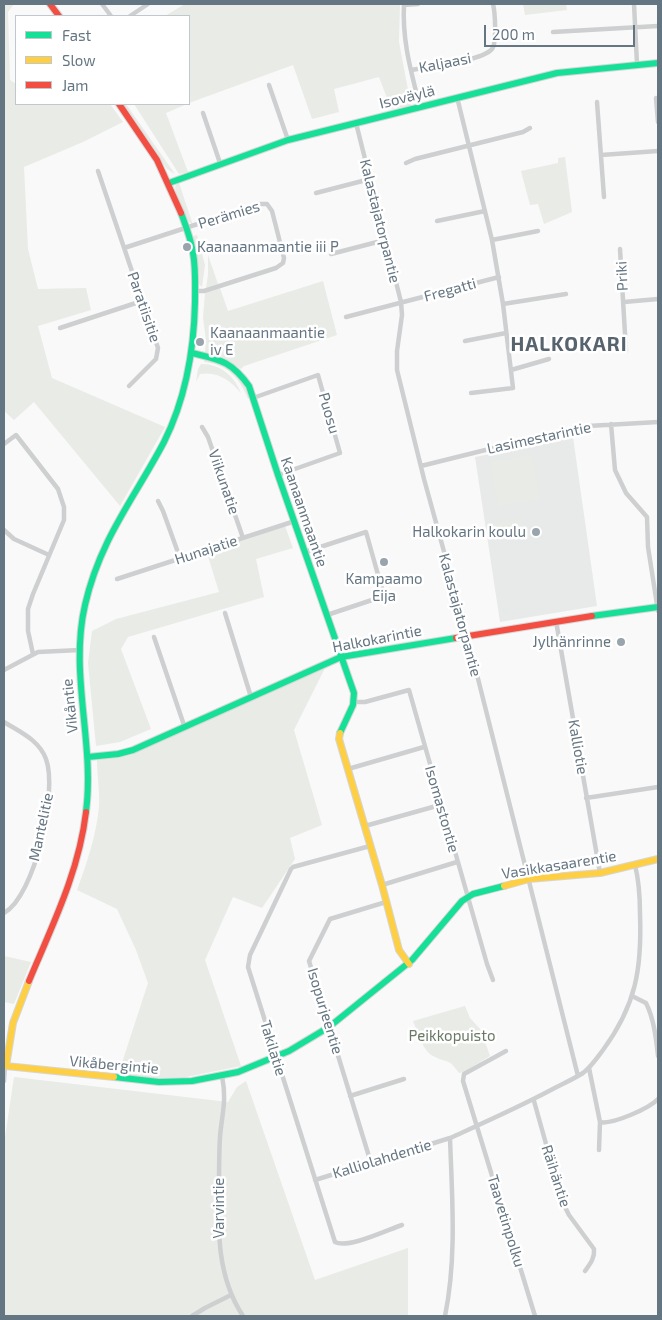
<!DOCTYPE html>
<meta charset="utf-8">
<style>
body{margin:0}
#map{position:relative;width:662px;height:1320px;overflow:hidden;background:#f9f9f9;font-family:"Exo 2",sans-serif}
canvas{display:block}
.frame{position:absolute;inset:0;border:5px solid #657683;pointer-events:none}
.legend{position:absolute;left:15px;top:15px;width:175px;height:90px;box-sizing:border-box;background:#fff;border:1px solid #c1c8cd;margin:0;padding:6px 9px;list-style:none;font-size:15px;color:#657683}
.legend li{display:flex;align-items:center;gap:10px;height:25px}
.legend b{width:25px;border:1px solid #c1c8cd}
.scale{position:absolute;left:484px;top:25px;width:151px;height:22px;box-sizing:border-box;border:2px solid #657683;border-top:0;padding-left:6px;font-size:15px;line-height:18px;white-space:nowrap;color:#657683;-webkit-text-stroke:4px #fff;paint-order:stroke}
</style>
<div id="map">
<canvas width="662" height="1320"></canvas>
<div class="frame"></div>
<ul class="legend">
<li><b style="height:6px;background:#16e098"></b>Fast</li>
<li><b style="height:6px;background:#ffcf43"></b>Slow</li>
<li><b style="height:6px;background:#f24e42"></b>Jam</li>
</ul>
<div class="scale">200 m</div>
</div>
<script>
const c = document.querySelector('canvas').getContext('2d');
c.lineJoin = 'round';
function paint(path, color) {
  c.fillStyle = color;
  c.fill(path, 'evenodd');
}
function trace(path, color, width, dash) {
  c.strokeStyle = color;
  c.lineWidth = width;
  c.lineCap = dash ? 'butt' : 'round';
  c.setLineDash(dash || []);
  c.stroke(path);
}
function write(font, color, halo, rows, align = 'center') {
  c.font = font + ' "Exo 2",sans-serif';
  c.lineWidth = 5;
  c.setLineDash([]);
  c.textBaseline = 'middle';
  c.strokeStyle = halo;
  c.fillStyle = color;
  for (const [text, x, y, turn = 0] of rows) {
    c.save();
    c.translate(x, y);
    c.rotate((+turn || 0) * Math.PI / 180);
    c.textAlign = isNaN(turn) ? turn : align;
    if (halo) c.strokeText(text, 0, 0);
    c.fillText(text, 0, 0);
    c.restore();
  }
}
paint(new Path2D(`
 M 573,437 L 597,606 L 500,622 L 475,457 Z`), '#e8e9e9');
paint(new Path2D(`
 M 4,4 L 14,4 L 8,12 L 10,80 L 16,84 L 16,104 L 110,104 L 123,122 L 83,142 L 24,167 L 28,249 L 38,289 L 86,288 L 91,310 L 38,326 L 52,378 L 165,427 L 120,506 L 34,402 L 14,420 L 4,411 Z
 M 185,4 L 400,4 L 399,42 L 411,106 L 389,109 L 387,98 L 379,77 L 334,89 L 339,112 L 312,119 L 293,65 L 189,103 L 189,16 L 165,16 Z
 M 523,4 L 566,4 L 567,10 L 525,15 Z
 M 122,104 L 126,104 L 175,174 L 167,169 Z
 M 134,104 L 187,104 L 166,113 L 188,172 L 179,174 Z
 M 565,157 L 572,212 L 544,224 L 538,204 L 530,205 L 521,171 L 558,163 L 558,158 Z
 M 179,183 L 192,222 L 192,224 C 182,218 176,197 175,186 Z
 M 197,235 L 205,265 L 202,287 L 199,284 L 198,264 L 193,236 Z
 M 208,255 L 218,284 L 206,288 L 208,275 Z
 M 323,281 L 337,335 L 244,366 L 241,369 L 225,358 L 205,352 L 206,340 L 203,318 L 205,293 L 220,288 L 228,311 Z
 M 205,358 C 228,362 242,377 250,397 L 248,399 C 240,378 227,364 204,362 Z
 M 201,364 C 221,364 234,376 241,393 C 231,381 218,371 200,374 L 196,382 L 198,369 Z
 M 532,455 L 540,499 L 498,506 L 490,462 Z
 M 521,519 L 523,531 L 495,535 L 494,523 Z
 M 285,526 L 293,548 L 256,559 L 264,597 L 128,637 L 121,649 L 151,729 L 120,742 L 96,746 L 88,663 L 92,631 L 116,619 L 219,592 L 207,553 Z
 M 326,666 L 294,730 L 322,825 L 290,838 L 295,859 L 262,908 L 233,897 L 205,960 L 241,1066 L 186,1077 L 160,1078 L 118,1075 L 148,983 L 136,950 L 117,909 L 77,890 C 87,863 96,836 99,807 C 100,791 97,775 97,760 L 118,758 Z
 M 4,956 L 31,962 L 14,1004 L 4,1002 Z
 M 465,1006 L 470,1018 L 481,1030 L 490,1056 L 464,1072 L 459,1073 C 448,1057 448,1064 433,1056 C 422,1050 418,1032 413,1021 Z
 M 14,1077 L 228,1102 L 237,1087 L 246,1081 L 315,1280 L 408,1248 L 408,1316 L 4,1316 L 4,1144 Z`), '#e8ebe6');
const fast = new Path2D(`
 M 169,183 L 288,140 L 557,73 L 658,63
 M 192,353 C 221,360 231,361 249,386 L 278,475 L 354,693 L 353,705 L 340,733
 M 592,616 L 658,607
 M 88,757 L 118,754 L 133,750 L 341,657 L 456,638
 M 86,812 C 95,743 69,674 85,605 C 100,539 134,499 164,442 C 186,398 194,351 195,302 C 195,286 196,269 193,253 C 191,239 186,226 181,213
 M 114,1077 L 159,1082 L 192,1081 L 238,1072 L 289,1051 L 329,1027 L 412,960 L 462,901 L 473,894 L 504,886`);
const slow = new Path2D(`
 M 340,733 L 339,739 L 382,885 L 399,950 L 409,964
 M 504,886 L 529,879 L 600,873 L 658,859
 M 29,981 L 13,1023 L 6,1066 L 114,1077`);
const jam = new Path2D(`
 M 50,4 L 59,16
 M 119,104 L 157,160 L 181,213
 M 456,638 L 592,616
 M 29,981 C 52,926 79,872 86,812`);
trace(fast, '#d5d6d7', 8);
trace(slow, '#d5d6d7', 8);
trace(jam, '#d5d6d7', 8);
trace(new Path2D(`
 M 102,4 L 111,16
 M 404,4 C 402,41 411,71 420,107
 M 634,4 L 637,64
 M 404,5 L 418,4
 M 130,16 L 148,4
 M 553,32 L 658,26
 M 411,70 C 427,67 482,61 492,49 C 497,43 495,12 493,4
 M 269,85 L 288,140
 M 457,97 L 492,240 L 503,304 L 513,388 L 471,393
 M 656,98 L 658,122
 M 597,102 L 604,197
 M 203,113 L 220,163
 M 356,123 L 401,302 L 402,315 L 397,351 L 397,370 L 424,479 L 467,635 L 578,1076
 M 601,155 L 658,151
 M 406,163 L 415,159 L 523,132 L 530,128
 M 98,171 L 158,348 L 156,359 L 129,386
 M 316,193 L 370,179
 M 437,221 L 485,211
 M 492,240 L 538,231
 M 124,248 L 259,204 L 267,204 L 272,211 L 284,258 L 283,263 L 276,268 L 204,291 L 195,291
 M 620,249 L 626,351
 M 331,254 L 385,240
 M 624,302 L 658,299
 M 503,304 L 566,294
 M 346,317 L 499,277
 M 60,328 L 142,301
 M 465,341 L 506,333
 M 511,370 L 549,359
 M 253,398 L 318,375 L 340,453 L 278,475
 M 611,424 L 615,470 L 626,493 L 647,517 L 648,547 L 658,611
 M 202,427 L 208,437 L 243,538
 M 4,444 L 16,435 L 58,489 L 64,507 L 64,520 L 33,594 L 28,609 L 28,631 L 33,654
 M 421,466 L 566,430 L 588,426 L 658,422
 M 158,501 L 163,511 L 180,558
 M 4,530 L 14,539 L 49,555
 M 305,552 L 366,532 L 384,596 L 327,615
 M 117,579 L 295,521
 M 225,613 L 251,697
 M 556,621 L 600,873
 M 154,637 L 185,728
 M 4,670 L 38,652 L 80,650
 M 355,702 L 365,702 L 409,690 L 487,964 L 493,980
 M 4,722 C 20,732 39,740 46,759 C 58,791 35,896 4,913
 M 348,769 L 424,747
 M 586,798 L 658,787
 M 365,826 L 440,805
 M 370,846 L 293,867 L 291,869 L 250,955 L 248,967 L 335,1242 C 348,1249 387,1230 402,1225
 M 382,885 L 457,862
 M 632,996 L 646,1003 C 654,1019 656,1038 658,1056
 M 506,1051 L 464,1074 L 463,1081 L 535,1316
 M 589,1068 L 600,1122 L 599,1150
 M 222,1076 C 227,1101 222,1113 220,1137 C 219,1153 219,1170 219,1187 C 218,1231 217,1277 243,1316
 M 4,1081 L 5,1066
 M 350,1096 L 404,1079
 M 534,1101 L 562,1201 L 569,1215 L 594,1249 C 595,1258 590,1264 585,1271
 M 600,1122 C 612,1125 650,1108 658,1099
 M 371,1163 L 309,961 L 330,919 L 386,902
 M 315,1180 L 450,1138
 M 192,1316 L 205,1308 L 231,1295
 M 445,1316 C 457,1258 452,1197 450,1138 C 483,1123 517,1108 549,1091 C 560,1085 572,1080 583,1073 C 591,1067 597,1058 603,1050 C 636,1005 642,969 640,914 C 640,898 639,881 635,865`), '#cecfd0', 4.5);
trace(fast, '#16e098', 6);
trace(slow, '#ffcf43', 6);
trace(jam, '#f24e42', 6);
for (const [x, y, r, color] of [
 [187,247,5,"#99a4ac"],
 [200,342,5,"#99a4ac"],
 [536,532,5,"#99a4ac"],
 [384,562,5,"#99a4ac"],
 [621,642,5,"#99a4ac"]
]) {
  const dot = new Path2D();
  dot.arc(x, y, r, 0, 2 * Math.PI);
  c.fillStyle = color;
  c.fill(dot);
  trace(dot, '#fff', 2);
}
write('15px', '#657683', '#fff', [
 ["Kaljaasi",445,63,-11],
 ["Isoväylä",407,97,-14],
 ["Perämies",229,215,-17],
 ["Kalastajatorpantie",380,221,76],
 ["Priki",622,276,-93],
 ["Fregatti",450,290,-15],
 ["Paratiisitie",144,307,71],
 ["Puosu",329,413,74],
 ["Lasimestarintie",539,438,-12],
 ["Viikunatie",224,482,71],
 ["Kaanaanmaantie",304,512,71],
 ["Hunajatie",206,550,-18],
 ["Kalastajatorpantie",460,615,75],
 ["Halkokarintie",377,639,-11],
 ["Vikåntie",70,706,-96],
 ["Kalliotie",578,747,80],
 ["Isomastontie",442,809,74],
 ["Mantelitie",41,827,-78],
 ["Vasikkasaarentie",559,865,-9],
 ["Isopurjeentie",325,1011,73],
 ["Takilatie",273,1048,73],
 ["Vikåbergintie",114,1065,5],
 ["Kalliolahdentie",382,1159,-17],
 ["Räihäntie",556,1176,72],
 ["Varvintie",219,1208,-90],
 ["Taavetinpolku",506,1221,73]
]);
write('15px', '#657683', '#fff', [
 ["Kaanaanmaantie iii P",197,247],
 ["Kaanaanmaantie",210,333],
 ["iv E",210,350],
 ["Halkokarin koulu",526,532,"right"],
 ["Kampaamo",384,579,"center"],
 ["Eija",384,596,"center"],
 ["Jylhänrinne",611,642,"right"]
], 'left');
write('15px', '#687a64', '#fff', [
 ["Peikkopuisto",452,1036]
]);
c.letterSpacing = '1px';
write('bold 20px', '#57646e', '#fff', [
 ["HALKOKARI",569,344]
]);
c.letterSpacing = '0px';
</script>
